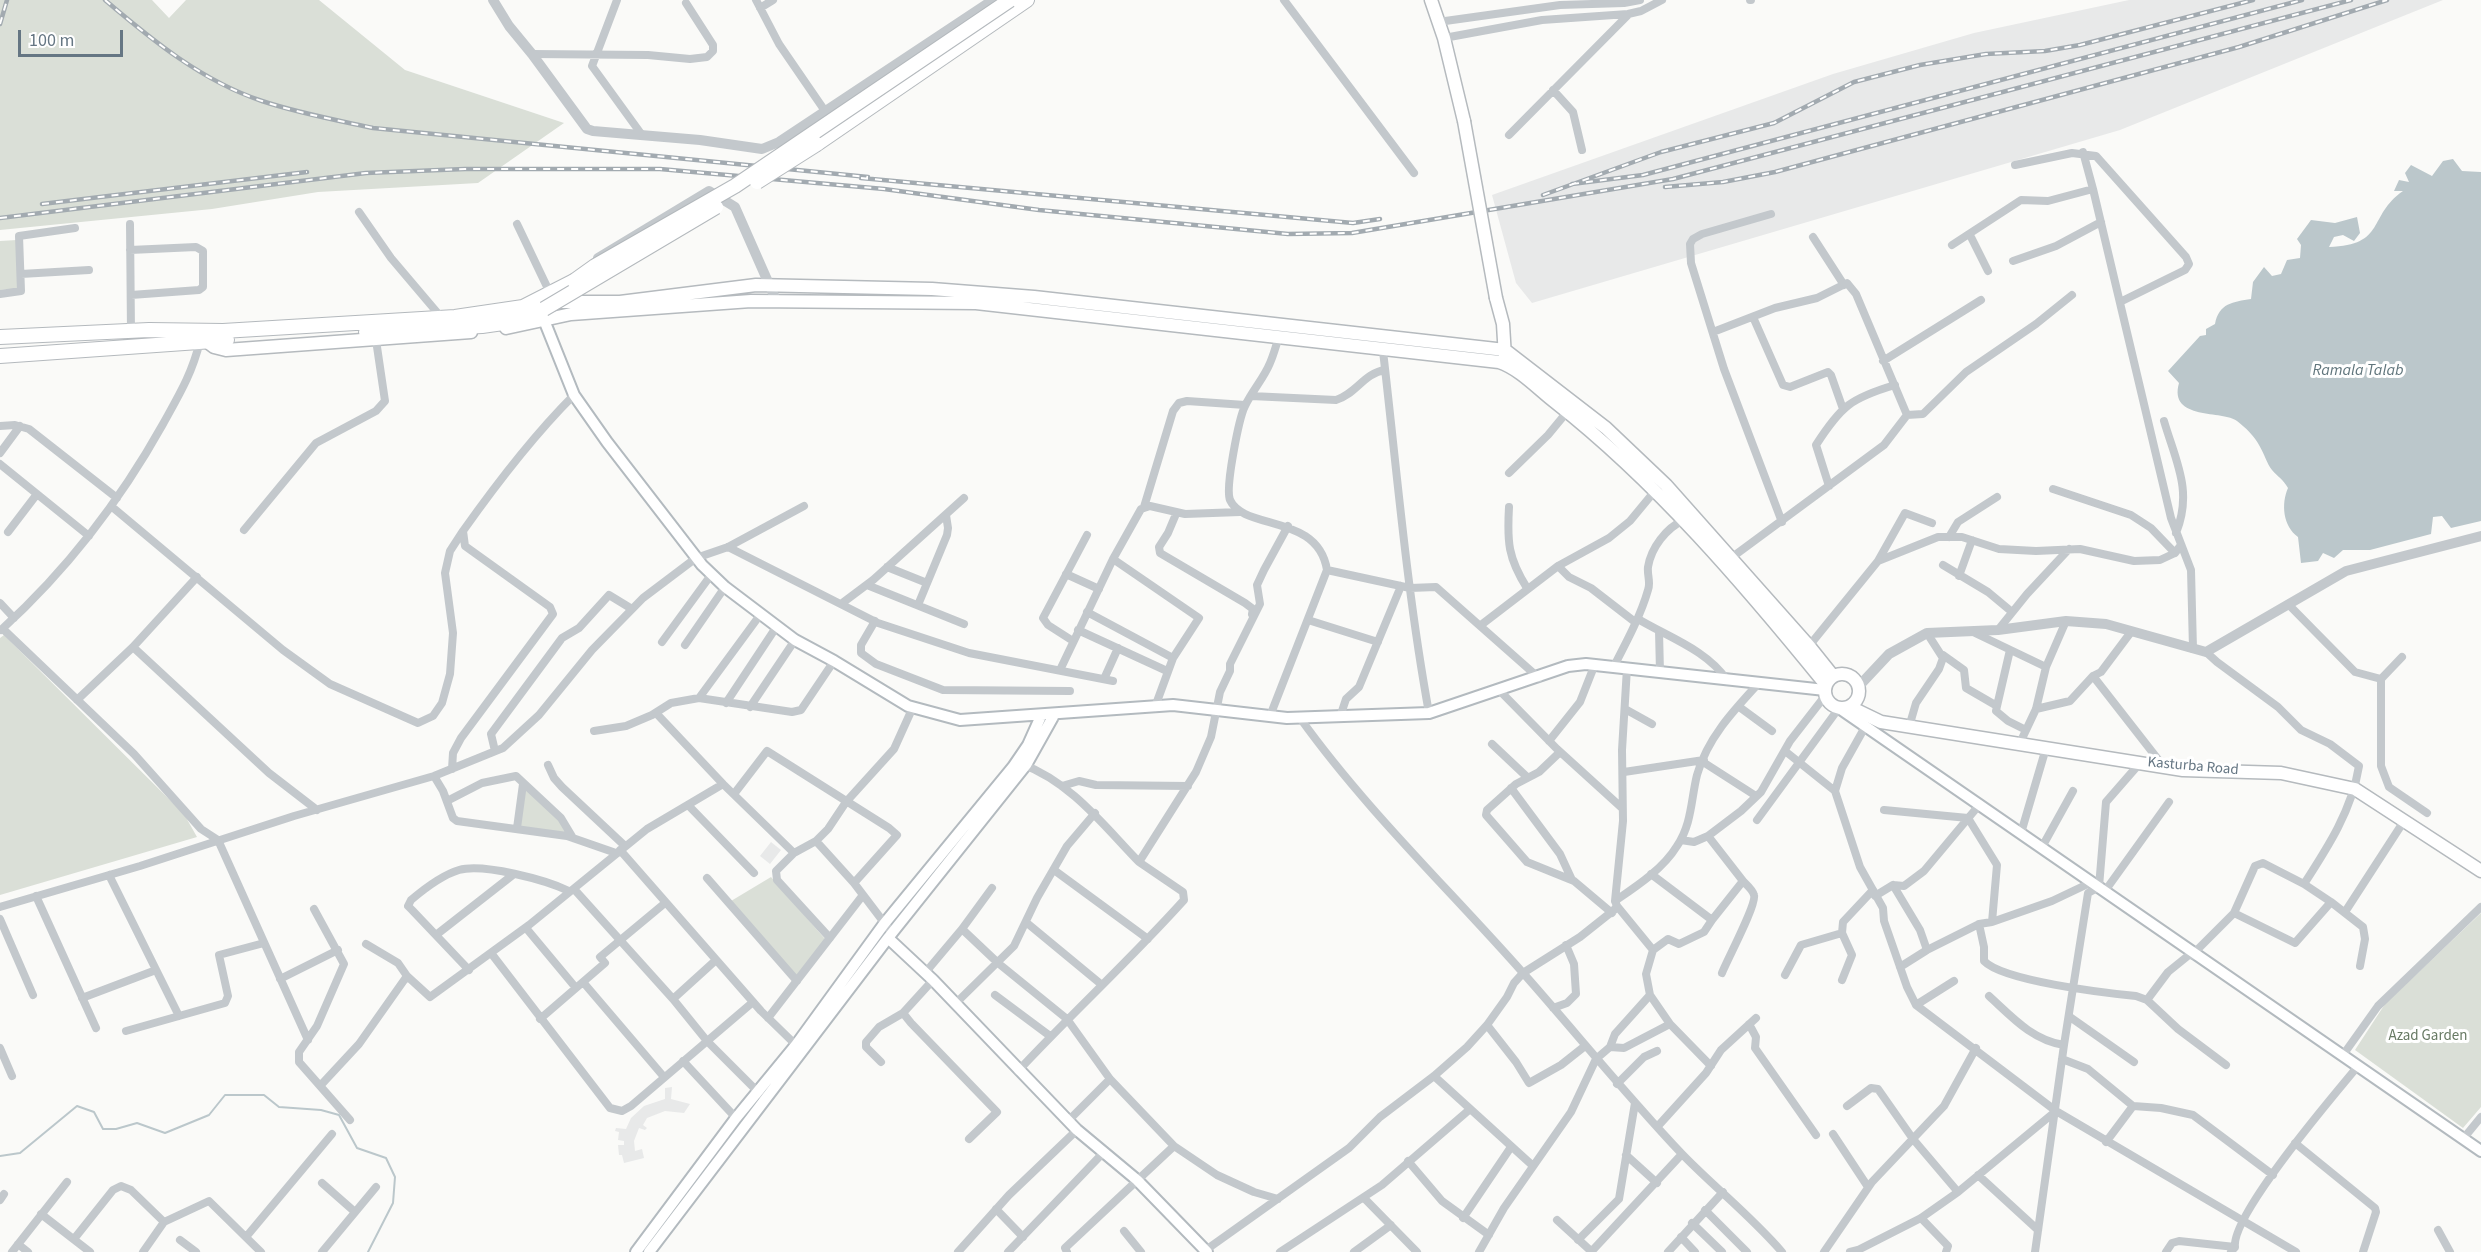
<!DOCTYPE html>
<style>
body{margin:0}
#map{position:relative;width:2481px;height:1252px;overflow:hidden;background:#fafaf8;font-family:"Source Sans 3",sans-serif}
canvas{display:block}
.scale{position:absolute;left:18px;top:30px;width:105px;height:27px;box-sizing:border-box;border:3px solid #657683;border-top:0;padding-left:8px;font-size:18px;line-height:21px;white-space:nowrap;color:#657683;-webkit-text-stroke:4px #fff;paint-order:stroke}
</style>
<div id="map">
<canvas width="2481" height="1252"></canvas>
<div class="scale">100 m</div>
</div>
<script>
const c = document.querySelector('canvas').getContext('2d');
c.lineJoin = 'round';
function paint(path, color) {
  c.fillStyle = color;
  c.fill(path, 'evenodd');
}
function trace(path, color, width, dash) {
  c.strokeStyle = color;
  c.lineWidth = width;
  c.lineCap = dash ? 'butt' : 'round';
  c.setLineDash(dash || []);
  c.stroke(path);
}
function write(font, color, halo, rows, align = 'center') {
  c.font = font + ' "Source Sans 3",sans-serif';
  c.lineWidth = 6;
  c.setLineDash([]);
  c.textBaseline = 'middle';
  c.strokeStyle = halo;
  c.fillStyle = color;
  for (const [text, x, y, turn = 0] of rows) {
    c.save();
    c.translate(x, y);
    c.rotate((+turn || 0) * Math.PI / 180);
    c.textAlign = isNaN(turn) ? turn : align;
    if (halo) c.strokeText(text, 0, 0);
    c.fillText(text, 0, 0);
    c.restore();
  }
}
paint(new Path2D(`
 M 2129,0 L 2443,0 L 2120,130 L 1532,303 L 1516,283 L 1492,195 L 1833,74 L 1974,33 Z
 M 771,842 L 781,850 L 770,864 L 760,856 Z
 M 672,1087 L 671,1099 L 690,1104 L 684,1113 L 665,1111 L 647,1118 L 643,1125 L 647,1128 L 645,1130 L 639,1128 L 634,1141 L 635,1151 L 642,1149 L 644,1158 L 624,1163 L 622,1155 L 619,1155 L 618,1145 L 624,1145 L 624,1141 L 618,1140 L 619,1132 L 615,1131 L 616,1128 L 626,1129 L 631,1118 L 644,1106 L 665,1099 L 665,1088 Z`), '#e8e9e9');
paint(new Path2D(`
 M 0,0 L 152,0 L 169,18 L 186,0 L 319,0 L 405,70 L 564,123 L 478,183 L 318,192 L 212,209 L 0,230 Z
 M 17,240 L 20,289 L 0,290 L 0,241 Z
 M 4,635 L 184,814 L 197,837 L 0,895 L 0,638 Z
 M 525,789 L 560,821 L 569,835 L 519,826 Z
 M 771,877 L 825,939 L 796,978 L 731,901 Z
 M 2481,913 L 2481,1107 L 2463,1128 L 2355,1050 L 2385,1004 Z`), '#dadfd7');
paint(new Path2D(`
 M 2453,159 L 2462,171 L 2481,172 L 2481,521 L 2451,528 L 2442,516 L 2433,517 L 2431,534 L 2370,550 L 2343,550 L 2334,558 L 2323,553 L 2318,561 L 2301,563 L 2298,537 C 2283,526 2281,504 2288,488 C 2283,479 2278,477 2272,470 C 2267,464 2264,453 2259,445 C 2255,437 2245,427 2237,421 C 2224,410 2168,421 2179,383 L 2168,371 L 2200,336 L 2206,335 L 2206,329 L 2215,324 C 2219,303 2233,302 2251,299 L 2253,282 L 2264,267 L 2272,276 L 2281,274 L 2287,260 L 2300,258 L 2301,245 L 2297,239 L 2311,220 L 2335,223 L 2357,217 L 2360,233 L 2354,241 L 2343,235 L 2334,237 L 2329,247 C 2387,245 2367,216 2403,191 L 2394,191 L 2399,180 L 2409,182 L 2405,173 L 2411,165 L 2432,176 L 2443,161 Z`), '#bbc7cb');
trace(new Path2D(`
 M 0,1156 L 20,1153 L 77,1106 L 94,1112 L 103,1129 L 116,1129 L 137,1123 L 165,1133 L 209,1115 L 225,1095 L 264,1095 L 279,1107 L 321,1110 L 339,1115 L 357,1148 L 386,1158 L 395,1177 L 393,1203 L 368,1252`), '#bbc7cb', 2);
const secondary = new Path2D(`
 M 544,320 L 574,395 L 607,442 L 702,565 L 725,587 L 795,640 L 834,661 L 908,706 L 960,720 L 1173,705 L 1287,718 L 1429,713 L 1568,666 L 1586,664 L 1825,690
 M 1839,708 L 2481,1151
 M 888,938 L 933,980 L 1077,1130 L 1137,1180 L 1207,1252
 M 636,1252 L 736,1118 L 796,1045 L 884,924 L 1013,767 L 1028,745 L 1041,716
 M 649,1252 L 888,938 L 1026,765 L 1054,715`);
const primary = new Path2D(`
 M 1431,0 L 1444,38 L 1464,121
 M 1496,298 L 1503,324 L 1505,357
 M 553,302 L 620,302 L 756,285 L 932,289 L 1034,297 L 1505,350 L 1606,428 L 1666,485 L 1809,646 L 1833,676
 M 506,328 L 571,314 L 751,301 L 976,303 L 1499,362 C 1520,369 1538,389 1555,402 C 1657,482 1744,584 1826,685
 M 206,341 L 214,347 L 226,350 L 471,332
 M1825 691a17 17 0 1 1 34 0a17 17 0 1 1-34 0Z
 M 1850,707 L 1881,722 L 2183,770 L 2281,773 L 2355,789 L 2481,871`);
const trunk = new Path2D(`
 M 817,144 L 1027,0
 M 366,332 L 482,326 L 510,322 L 544,309
 M 0,337 L 149,330 L 223,331 L 455,317 L 523,307 L 574,281
 M 0,356 L 227,340`);
trace(secondary, '#b3babf', 14);
trace(primary, '#b5babe', 15);
trace(trunk, '#b4b9bd', 16);
trace(new Path2D(`
 M 617,0 L 592,66 L 642,135
 M 756,0 L 779,44 L 825,111
 M 1284,0 L 1414,173
 M 1750,0 L 1751,0
 M 760,8 L 773,0
 M 1438,22 L 1560,5 L 1624,3 L 1640,0
 M 1444,38 L 1542,20 L 1628,14 L 1641,11 L 1662,0
 M 532,54 L 648,55 L 690,59 L 707,57 L 713,51 L 713,45 L 686,3
 M 1553,90 L 1573,112 L 1582,150
 M 1509,135 L 1628,15
 M 2083,152 L 2093,189 L 2171,518 L 2191,570 L 2193,649
 M 2015,165 L 2072,153 L 2096,156 L 2186,257 L 2189,264 L 2185,270 L 2120,302
 M 359,212 L 391,258 L 441,317
 M 1771,214 L 1702,234 L 1693,239 L 1690,244 L 1691,263 L 1724,369 L 1782,522
 M 130,224 L 131,332
 M 517,224 L 550,293
 M 1970,235 L 1988,271
 M 1813,237 L 1844,285
 M 1952,245 L 2021,200 L 2048,201 L 2093,189
 M 130,250 L 196,247 L 203,251 L 203,287 L 199,290 L 131,295
 M 2013,261 L 2056,246 L 2101,222
 M 21,274 L 89,270
 M 0,294 L 21,291 L 19,236 L 75,228
 M 1753,317 L 1783,385 L 1790,387 L 1828,372 L 1831,375 L 1843,409
 M 1713,332 L 1775,308 L 1817,298 L 1847,283 L 1856,294 L 1907,415 L 1884,445 L 1731,558
 M 1383,351 C 1397,472 1407,593 1429,713
 M 1883,361 L 1981,300
 M 1251,396 L 1336,400 C 1356,394 1364,373 1385,370
 M 1907,415 L 1923,414 L 1966,372 L 2036,324 L 2072,295
 M 2164,421 C 2176,462 2193,491 2176,533
 M 0,426 L 15,425 L 29,429 L 117,498
 M 0,453 L 20,426
 M 0,464 L 89,536
 M 1509,473 L 1548,435 L 1567,412
 M 1829,486 L 1816,445 C 1841,406 1851,398 1895,385
 M 2053,489 L 2131,515 L 2151,528 L 2175,553
 M 111,506 L 283,650 L 330,684 L 418,723 L 433,716 L 442,703 L 450,674 L 453,633 L 445,573 L 450,551 L 463,531
 M 1144,507 L 1173,411 L 1179,403 L 1187,401 L 1245,405
 M 1509,507 C 1507,542 1508,558 1527,588
 M 1176,514 L 1168,533 L 1159,547 L 1160,553 L 1245,603 L 1253,609 L 1252,614
 M 244,530 L 316,443 L 376,411 L 385,401 L 376,340
 M 8,532 L 37,494
 M 1949,537 L 1958,522 L 1997,497
 M 728,547 L 878,623 L 969,653 L 1113,681
 M 1113,559 L 1199,618 L 1173,658 L 1155,707
 M 1878,561 L 1905,513 L 1932,523
 M 1943,565 L 1988,592 L 2012,612
 M 1558,566 L 1569,577 L 1591,588 L 1635,622
 M 887,567 L 927,583
 M 1327,570 L 1410,588 L 1436,587 L 1539,678
 M 1066,574 L 1099,589
 M 1959,576 L 1972,540
 M 867,585 L 964,624
 M 0,603 L 14,618
 M 841,604 L 873,580 L 964,498
 M 2288,604 L 2355,672 L 2381,679
 M 918,605 L 947,535 L 948,528 L 946,515
 M 1087,612 L 1173,658
 M 1638,619 C 1668,637 1707,650 1727,680
 M 1308,620 L 1378,642
 M 875,621 L 861,645 L 861,653 L 876,664 L 943,690 L 1070,691
 M 1481,625 L 1558,566 L 1609,538 L 1630,521 L 1654,492
 M 3,629 L 134,754 L 201,829 L 218,840 L 308,1040
 M 1,630 C 66,571 120,501 163,424 C 179,395 192,374 200,341
 M 1078,630 L 1167,671
 M 1998,630 L 2027,594 L 2069,549
 M 1659,631 L 1660,672
 M 1973,632 L 2046,667 L 2036,709 L 2019,745
 M 1073,641 L 1048,625 L 1043,618 L 1087,535
 M 662,642 L 711,575
 M 685,645 L 725,587
 M 1809,646 L 1878,561 L 1938,537 L 1962,537 L 1999,549 L 2036,551 L 2080,549 L 2134,561 L 2160,560 L 2175,553 L 2181,545
 M 133,647 L 269,773 L 317,810
 M 1943,655 L 1964,670 L 1966,688 L 1997,706 L 1996,711 L 2008,721 L 2026,730
 M 2402,657 L 2381,679 L 2381,766 L 2389,787 L 2427,813
 M 1614,666 C 1626,643 1641,615 1648,590 C 1651,583 1647,575 1648,567 C 1651,548 1666,528 1684,520
 M 2046,667 L 2066,621
 M 1060,670 L 1113,559 L 1141,509 L 1150,506 L 1185,514 L 1240,512
 M 2093,676 L 2164,767
 M 1104,679 L 1118,648
 M 1499,690 L 1557,749 L 1622,808
 M 699,698 L 760,615
 M 77,700 L 133,647 L 197,577
 M 726,703 L 777,626
 M 1738,706 L 1772,731
 M 1997,706 L 2010,650
 M 750,707 L 795,640
 M 1625,709 L 1652,724
 M 2036,709 L 2070,701 L 2093,676 L 2101,672 L 2131,632
 M 656,713 L 723,784
 M 1270,716 L 1327,570 C 1318,513 1244,531 1230,500 C 1225,488 1239,418 1245,406 C 1252,391 1264,378 1270,363 C 1274,354 1276,345 1279,337
 M 1340,717 L 1346,699 L 1359,687 L 1401,586
 M 1300,718 C 1366,810 1449,889 1524,974 C 1577,1034 1627,1096 1682,1154 C 1715,1188 1751,1216 1782,1252
 M 1865,727 L 1842,768 L 1835,791 L 1860,867 L 1883,908 L 1884,921 L 1907,987 L 1916,1005 L 2056,1111 L 2296,1252
 M 1909,727 L 1916,703 L 1939,669 L 1943,658 L 1927,633
 M 594,731 L 626,726 L 652,715 L 671,703 L 699,698 L 792,712 L 801,710 L 834,661
 M 1549,741 L 1580,702 L 1595,664
 M 1492,744 L 1527,777
 M 495,751 L 491,734 L 562,638 L 579,628 L 609,595 L 632,609
 M 1785,751 L 1835,791
 M 1560,752 L 1539,772 L 1516,784 L 1487,810 L 1486,815 L 1527,862 L 1574,881 L 1612,913
 M 1703,762 L 1756,796
 M 1022,764 C 1072,783 1103,825 1139,862
 M 548,765 L 554,778 L 562,787 L 625,846
 M 452,769 L 453,753 L 461,738 L 553,614 L 550,607 L 465,546 L 463,531 C 497,483 532,437 574,395
 M 1624,772 L 1704,760
 M 434,776 L 443,791 L 453,818 L 457,821 L 567,836 L 616,853
 M 1062,786 L 1079,781 L 1096,785 L 1188,786
 M 1511,788 L 1560,854 L 1572,880
 M 734,794 L 767,751 L 889,828 L 897,835 L 854,883
 M 447,801 L 482,783 L 516,776 L 561,818 L 573,838
 M 688,805 L 754,873
 M 1884,810 L 1968,818 L 1997,865 L 1992,922 L 1979,924 L 1927,950 L 1900,967
 M 1757,820 L 1839,708
 M 517,828 L 523,784
 M 2021,833 L 2046,748
 M 1708,836 L 1743,881 L 1712,920
 M 1681,840 L 1694,842 L 1708,836 L 1741,811 L 1761,792 L 1790,741 L 1825,696
 M 816,841 L 854,883 L 892,933
 M 2042,847 L 2073,791
 M 620,850 L 761,1011 L 798,1047
 M 1054,870 L 1148,939
 M 109,875 L 179,1016
 M 707,878 L 797,981
 M 1893,885 L 1920,930 L 1927,950
 M 574,889 L 673,999 L 707,1041 L 760,1094
 M 2105,891 L 2169,802
 M 36,896 L 96,1028
 M 1875,896 L 1893,885 L 1904,886 L 1924,871 L 1980,804
 M 1615,901 L 1623,821 L 1622,750 L 1627,668
 M 2331,902 L 2363,927 L 2365,939 L 2360,966
 M 1617,906 L 1653,950 L 1668,939 L 1679,944 L 1704,932 L 1712,920 L 1651,874
 M 0,907 L 140,866 L 294,816 L 434,776 L 503,748 L 539,715 L 592,650 L 643,598 L 696,558 L 728,547 L 804,506
 M 314,909 L 344,964 L 317,1026 L 299,1052 L 299,1062 L 350,1120
 M 2345,912 L 2404,821
 M 2234,913 L 2255,866 L 2263,863 L 2304,884
 M 0,919 L 33,995
 M 1992,922 L 2052,901 L 2092,882
 M 1027,923 L 1102,985
 M 1979,924 L 1984,947 L 1984,961 C 2003,981 2105,993 2136,996 L 2147,1000 L 2168,972 L 2189,955 L 2197,956
 M 526,928 L 576,988
 M 962,929 L 998,963 L 1067,1019 L 1110,1079 L 1174,1146 L 1217,1175 L 1254,1192 L 1278,1199
 M 436,935 L 514,874
 M 830,938 L 777,880 L 776,871 L 794,853 L 816,841 L 828,829 L 846,802 L 894,749 L 913,707
 M 366,944 L 398,963 L 407,976 L 430,997 L 529,925 L 647,829 L 723,784 L 794,853
 M 491,953 L 610,1108 L 622,1111 L 631,1106 L 753,1002
 M 2194,953 L 2234,913 L 2295,943 L 2331,902 L 2304,884 C 2328,847 2352,810 2359,766 L 2330,744 L 2301,730 L 2278,707 L 2217,662 L 2206,652
 M 469,970 L 412,910 L 408,906 L 411,900 C 424,889 442,875 459,870 C 483,863 546,880 569,891
 M 925,973 L 962,929 L 992,888
 M 1722,973 C 1727,960 1757,904 1754,895 C 1753,890 1747,885 1743,881
 M 1785,975 L 1801,945 L 1842,933
 M 280,979 L 338,950
 M 933,980 L 903,1013 L 911,1023 L 997,1112 L 969,1139
 M 1842,980 L 1852,955 L 1842,933 L 1843,922 L 1873,890
 M 583,982 L 664,1077
 M 995,995 L 1050,1036
 M 1650,995 L 1670,1024 L 1711,1066
 M 1989,996 C 2012,1017 2032,1040 2064,1045
 M 82,998 L 156,970
 M 673,999 L 716,960
 M 2147,1000 L 2178,1029 L 2226,1065
 M 955,1004 L 1014,946 L 1037,898 L 1067,846 L 1095,813
 M 1916,1005 L 1954,981
 M 1553,1008 L 1567,1003 L 1576,994 L 1574,964 L 1566,945
 M 2070,1017 L 2134,1062
 M 768,1018 L 863,895
 M 540,1019 L 605,963 L 600,957 L 665,903
 M 1749,1024 L 1756,1037 L 1755,1048 L 1816,1135
 M 1487,1025 L 1516,1062 L 1529,1083 L 1561,1065 L 1585,1046
 M 126,1031 L 225,1003 L 228,996 L 219,955 L 264,943
 M 1610,1047 L 1624,1048 L 1670,1024
 M 0,1048 L 12,1076
 M 2343,1055 L 2378,1006 L 2481,907
 M 2062,1059 L 2088,1069 L 2133,1106 L 2161,1108 L 2193,1115 L 2273,1175
 M 683,1061 L 736,1118
 M 881,1062 L 866,1047 L 866,1042 L 879,1027 L 903,1013
 M 1018,1071 C 1072,1013 1131,959 1184,900 L 1183,892 L 1139,862 L 1196,772 L 1211,737 L 1220,692 L 1230,671 L 1230,664 L 1260,604 L 1257,585 L 1264,570 L 1288,526
 M 1434,1076 L 1532,1165
 M 1617,1084 L 1644,1057 L 1657,1051
 M 320,1086 L 359,1044 L 407,976
 M 1847,1106 L 1871,1088 L 1878,1089 L 1913,1139 L 1958,1192
 M 1068,1121 L 1110,1079
 M 1658,1126 L 1706,1073 L 1721,1050 L 1756,1018
 M 1833,1134 L 1868,1187
 M 2463,1139 L 2481,1117
 M 2106,1142 L 2133,1106
 M 2295,1143 L 2375,1208 L 2376,1212 L 2363,1252
 M 1626,1155 L 1657,1183
 M 1408,1161 L 1442,1201 L 1489,1235
 M 1978,1175 L 2038,1230
 M 322,1183 L 355,1212
 M 1364,1198 L 1417,1252
 M 0,1200 L 4,1194
 M 996,1209 L 1023,1237
 M 1705,1210 L 1747,1252
 M 41,1214 L 90,1252
 M 1463,1218 L 1511,1147
 M 1921,1218 L 1948,1246 L 1946,1252
 M 1557,1220 L 1592,1252
 M 1692,1223 L 1722,1252
 M 2438,1230 L 2450,1252
 M 1124,1231 L 1141,1252
 M 246,1237 L 332,1134
 M 1681,1237 L 1695,1252
 M 74,1239 L 113,1190 L 121,1186 L 131,1190 L 164,1222
 M 180,1240 L 196,1252
 M 1578,1240 L 1619,1199 L 1635,1103
 M 18,1244 L 28,1252
 M 12,1252 L 67,1182
 M 143,1252 L 164,1222 L 209,1201 L 261,1252
 M 322,1252 L 376,1187
 M 958,1252 L 1009,1195 L 1077,1130
 M 1008,1252 L 1104,1152
 M 1067,1252 L 1065,1248 L 1174,1146
 M 1203,1252 L 1349,1148 L 1380,1117 L 1434,1076 L 1467,1047 L 1487,1025 L 1507,997 L 1514,983 L 1523,973 L 1580,937 L 1614,910 L 1617,906 L 1615,901 C 1637,886 1663,869 1677,846 C 1692,824 1691,799 1697,775 C 1707,739 1733,711 1758,684
 M 1280,1252 L 1382,1185 L 1469,1110
 M 1354,1252 L 1391,1225
 M 1479,1252 L 1504,1208 L 1571,1112 L 1596,1059 L 1610,1047 L 1615,1034 L 1650,995 L 1646,974 L 1653,950
 M 1591,1252 L 1682,1154
 M 1668,1252 L 1723,1192
 M 1824,1252 L 1872,1182 L 1944,1106 L 1976,1048
 M 1850,1252 L 1858,1250 L 1921,1218 L 1958,1192 L 2056,1111
 M 2035,1252 L 2064,1045 L 2088,893 L 2099,887 L 2106,802 L 2140,763
 M 2166,1252 L 2172,1243 L 2179,1241 L 2235,1247
 M 2231,1252 L 2235,1247 C 2231,1215 2334,1095 2358,1066`), '#c3c8cc', 8);
trace(new Path2D(`
 M 493,0 L 509,26 L 532,54 L 587,129 L 593,131 L 700,140 L 762,149 L 779,142 L 993,0
 M 598,258 L 709,191 L 735,207 L 776,300
 M 1859,686 L 1889,654 L 1927,633 L 1998,630 L 2066,621 L 2106,624 L 2206,652 L 2346,571 L 2481,536`), '#c3c8cc', 10);
trace(secondary, '#fff', 10);
trace(primary, '#fff', 12);
trace(trunk, '#fff', 14);
const rail = new Path2D(`
 M 105,0 C 152,40 202,81 262,101 C 298,113 336,120 373,128 L 868,177
 M 0,24 L 7,0
 M 861,178 L 1353,223 L 1380,219
 M 1572,184 L 1643,175 L 2302,0
 M 1665,187 L 1723,182 L 1775,172 L 2239,47 L 2387,0
 M 1543,195 L 1661,152 L 1774,123 L 1854,82 L 1920,65 L 1986,54 L 2045,51 L 2080,45 L 2253,0
 M 42,204 L 307,172
 M 0,218 L 366,173 L 465,169 L 660,169 L 884,189 L 1039,210 L 1288,234 L 1352,233 L 1673,179 L 2351,0`);
trace(rail, '#a2aab0', 4.5);
trace(rail, '#fff', 2, [7]);
const primaryBridge = new Path2D(`
 M 1464,121 L 1496,298`);
const trunkBridge = new Path2D(`
 M 757,182 L 817,144
 M 574,281 L 595,266 L 735,186 L 1010,0
 M 544,309 L 716,207`);
trace(primaryBridge, '#b5babe', 15, []);
trace(trunkBridge, '#b4b9bd', 16, []);
trace(primaryBridge, '#fff', 12);
trace(trunkBridge, '#fff', 14);
write('15px', '#657683', '#fff', [
 ["Kasturba Road",2193,767,5]
]);
write('15px', '#687a64', '#fff', [
 ["Azad Garden",2428,1037]
]);
write('italic 16px', '#60757c', '#fff', [
 ["Ramala Talab",2358,371]
]);
</script>
